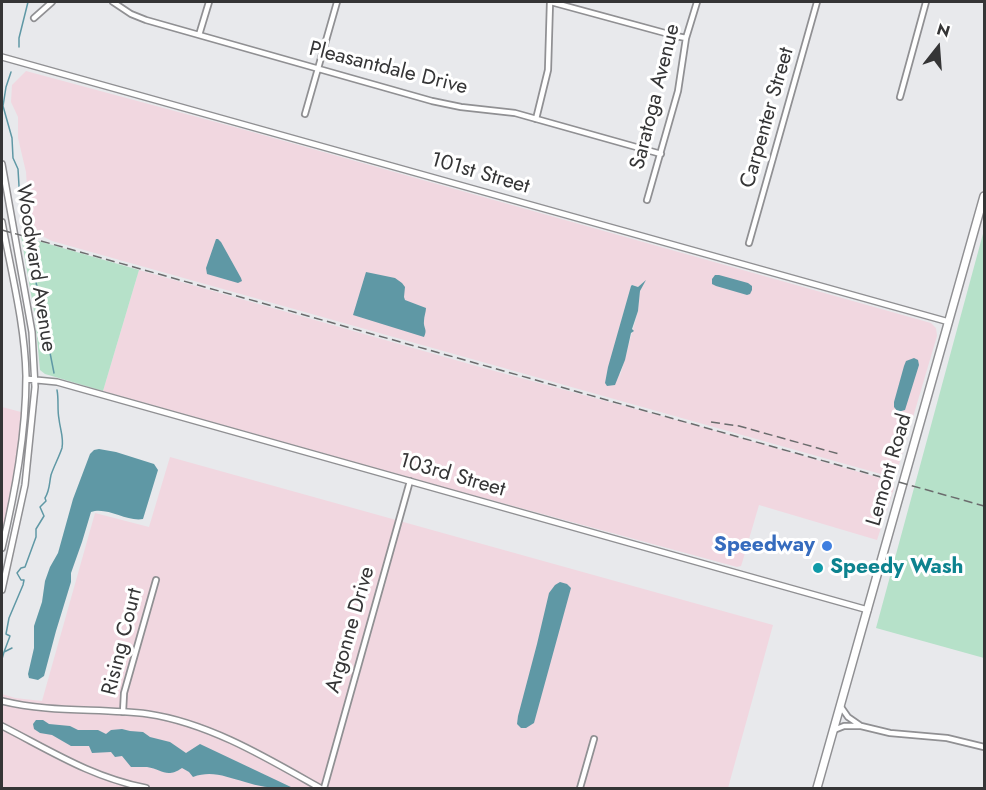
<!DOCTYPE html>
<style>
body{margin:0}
#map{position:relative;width:986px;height:790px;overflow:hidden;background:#e8e9ec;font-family:Jost,sans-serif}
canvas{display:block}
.frame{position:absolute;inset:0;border:3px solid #353536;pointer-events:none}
.north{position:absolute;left:908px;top:18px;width:60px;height:60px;-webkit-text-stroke:4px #fff;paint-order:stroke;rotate:17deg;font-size:16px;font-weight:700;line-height:24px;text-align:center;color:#353536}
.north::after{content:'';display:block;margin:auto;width:21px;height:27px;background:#353536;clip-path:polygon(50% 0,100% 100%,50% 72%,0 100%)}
</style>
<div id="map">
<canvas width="986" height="790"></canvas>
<div class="frame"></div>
<div class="north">N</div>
</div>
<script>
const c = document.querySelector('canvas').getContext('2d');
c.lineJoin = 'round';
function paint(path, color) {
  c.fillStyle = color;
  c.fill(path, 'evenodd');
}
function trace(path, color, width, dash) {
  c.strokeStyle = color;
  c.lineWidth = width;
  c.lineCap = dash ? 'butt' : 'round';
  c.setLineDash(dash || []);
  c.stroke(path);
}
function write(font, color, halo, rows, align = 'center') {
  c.font = font + ' Jost,sans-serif';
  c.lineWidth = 6;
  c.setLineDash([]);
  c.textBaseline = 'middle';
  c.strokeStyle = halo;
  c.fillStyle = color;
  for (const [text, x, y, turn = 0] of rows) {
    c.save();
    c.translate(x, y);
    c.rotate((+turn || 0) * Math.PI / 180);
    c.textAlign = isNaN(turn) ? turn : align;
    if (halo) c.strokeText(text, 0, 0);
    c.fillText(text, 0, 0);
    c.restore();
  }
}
paint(new Path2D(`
 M 26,71 L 238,128 L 931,323 L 936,328 L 937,336 L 895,478 L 52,241 L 42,236 L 35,231 L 31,225 L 28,203 L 26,172 L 18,138 L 18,117 L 11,102 L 12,85 ZM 644,282 L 640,291 L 638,311 L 620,376 L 621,322 L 631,286 L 632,285 L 638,287 Z
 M 139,270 L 480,367 L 698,426 L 894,482 L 894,488 L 877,540 L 759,505 L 742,563 L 741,566 L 737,567 L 447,488 L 103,391 Z
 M 2,407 L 21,412 L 18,453 L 13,482 L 2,533 Z
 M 170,457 L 773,625 L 728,788 L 2,788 L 2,694 L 15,698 L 42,701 L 95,513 L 149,527 Z`), '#f1d7e0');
paint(new Path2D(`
 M 984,230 L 984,658 L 876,628 Z
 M 21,236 L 139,270 L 103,391 L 45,374 L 40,370 L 35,317 Z`), '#b6e1c9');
paint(new Path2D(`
 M 216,239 L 218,239 L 221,242 L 241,278 L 242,281 L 238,283 L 207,274 L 206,268 Z
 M 366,272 L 395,278 L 402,283 L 405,287 L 404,297 L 405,300 L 426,308 C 426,312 424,316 424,321 C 423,328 428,329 424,337 L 353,315 Z
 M 715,275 L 719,275 L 748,283 L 752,286 L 752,290 L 750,294 L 747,295 L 716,286 L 712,284 L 712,279 Z
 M 646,280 L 640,291 L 638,311 L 632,329 L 634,331 L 631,333 L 625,360 L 615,385 L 607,386 L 605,383 L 608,367 L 631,286 L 632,285 L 638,287 Z
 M 914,358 L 918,360 L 919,365 L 905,410 L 898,412 L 894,407 L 894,402 L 904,366 L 906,361 Z
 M 99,449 L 116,452 L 154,464 L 158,470 L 143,519 C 126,522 107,506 91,512 L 82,542 L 71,573 L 71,582 L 56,631 L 44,676 L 38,680 L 29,678 L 28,674 L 34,648 L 34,626 L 42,602 L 45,581 L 50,567 L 58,553 L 73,499 L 90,454 L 94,450 Z
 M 560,582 L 567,584 L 571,588 L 534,723 L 526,728 L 521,728 L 517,724 L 518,716 L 537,644 L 549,593 L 555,585 Z
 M 36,720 L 43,720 L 49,724 L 70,726 L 78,730 L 98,730 L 106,734 L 111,730 L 122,729 L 130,731 L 143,732 L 150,737 L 170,742 L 186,753 L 200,744 L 293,788 C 277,789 260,787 245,782 C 226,777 212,770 193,777 L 189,772 L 182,768 C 166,779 162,769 147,767 C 141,767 136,767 131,767 L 122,756 L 115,757 L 111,752 L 92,753 L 89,746 L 71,746 L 52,735 L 40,733 L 34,729 L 33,724 Z`), '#5f98a5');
trace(new Path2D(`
 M 19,47 L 19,38 L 28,2
 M 11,72 L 6,87 L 3,106 L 12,138 L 13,158 L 18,169 L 19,186 L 29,233
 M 31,247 L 32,262 L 54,373
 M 4,652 L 10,636 L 6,634 L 9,618 L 23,585 L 24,580 L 21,580 L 17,573 L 21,568 L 25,567 L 36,537 L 36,529 L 44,516 L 40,507 L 46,501 L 45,498 C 50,490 49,484 51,475 C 54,466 59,457 62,448 C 64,438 60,429 59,419 C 57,409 59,400 57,390
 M 2,659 L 4,652 L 12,648`), '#5f98a5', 1.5);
const minor = new Path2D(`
 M 113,2 L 131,14 L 146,20 L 432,101 L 461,107 L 515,113 L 661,154
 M 551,2 L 676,36 L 686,38
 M 34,18 L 52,2
 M 199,35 L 209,2
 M 900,97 L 926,2
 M 305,114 L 337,2
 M 536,119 L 548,70 L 550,2
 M 647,200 L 678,91 L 686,38 L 697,2
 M 749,243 L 817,2
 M 841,707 L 848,717 L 861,726
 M 123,712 L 124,693 L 156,580
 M 834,730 L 844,726 L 861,726 L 890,733 L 947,738 L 984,747
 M 324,788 L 410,481
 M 580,788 L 594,739`);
const tertiary = new Path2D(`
 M 2,57 L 949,322
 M 2,164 L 32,332 L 35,387 L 25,485 L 2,590
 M 2,222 C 11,271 25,326 26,376 C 26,434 15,492 2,548
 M 26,379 L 57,382 L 868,610
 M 2,701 C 51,713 98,708 148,714 C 209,723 267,758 320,788
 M 2,726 C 51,751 91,777 146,788`);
const primary = new Path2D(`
 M 817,788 L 984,196`);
trace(minor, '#909093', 8);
trace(tertiary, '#909093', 8);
trace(primary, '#909093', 10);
trace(minor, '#fff', 4.5);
trace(tertiary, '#fff', 5);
trace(primary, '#fff', 7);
trace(new Path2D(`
 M 2,230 L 984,506
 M 711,422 L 739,426 L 839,454`), '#6b6c6d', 1.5, [9, 4.5]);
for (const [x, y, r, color] of [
 [827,546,6,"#3f7fe0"],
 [818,568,6,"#0f9aa8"]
]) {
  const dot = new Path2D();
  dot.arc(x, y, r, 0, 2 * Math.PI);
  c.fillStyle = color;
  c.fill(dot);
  trace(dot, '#fff', 2);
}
write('21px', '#353536', '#fff', [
 ["Pleasantdale Drive",388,69,14],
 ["Saratoga Avenue",656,97,-76],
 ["Carpenter Street",768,118,-74],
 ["101st Street",480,174,16],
 ["Woodward Avenue",35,268,81],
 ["Lemont Road",890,470,-74],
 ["103rd Street",452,476,16],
 ["Argonne Drive",351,630,-74],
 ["Rising Court",123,642,-76]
]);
write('bold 21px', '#366cbe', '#fff', [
 ["Speedway",815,546]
], 'right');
write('bold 21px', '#0d838f', '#fff', [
 ["Speedy Wash",830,568]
], 'left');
</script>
